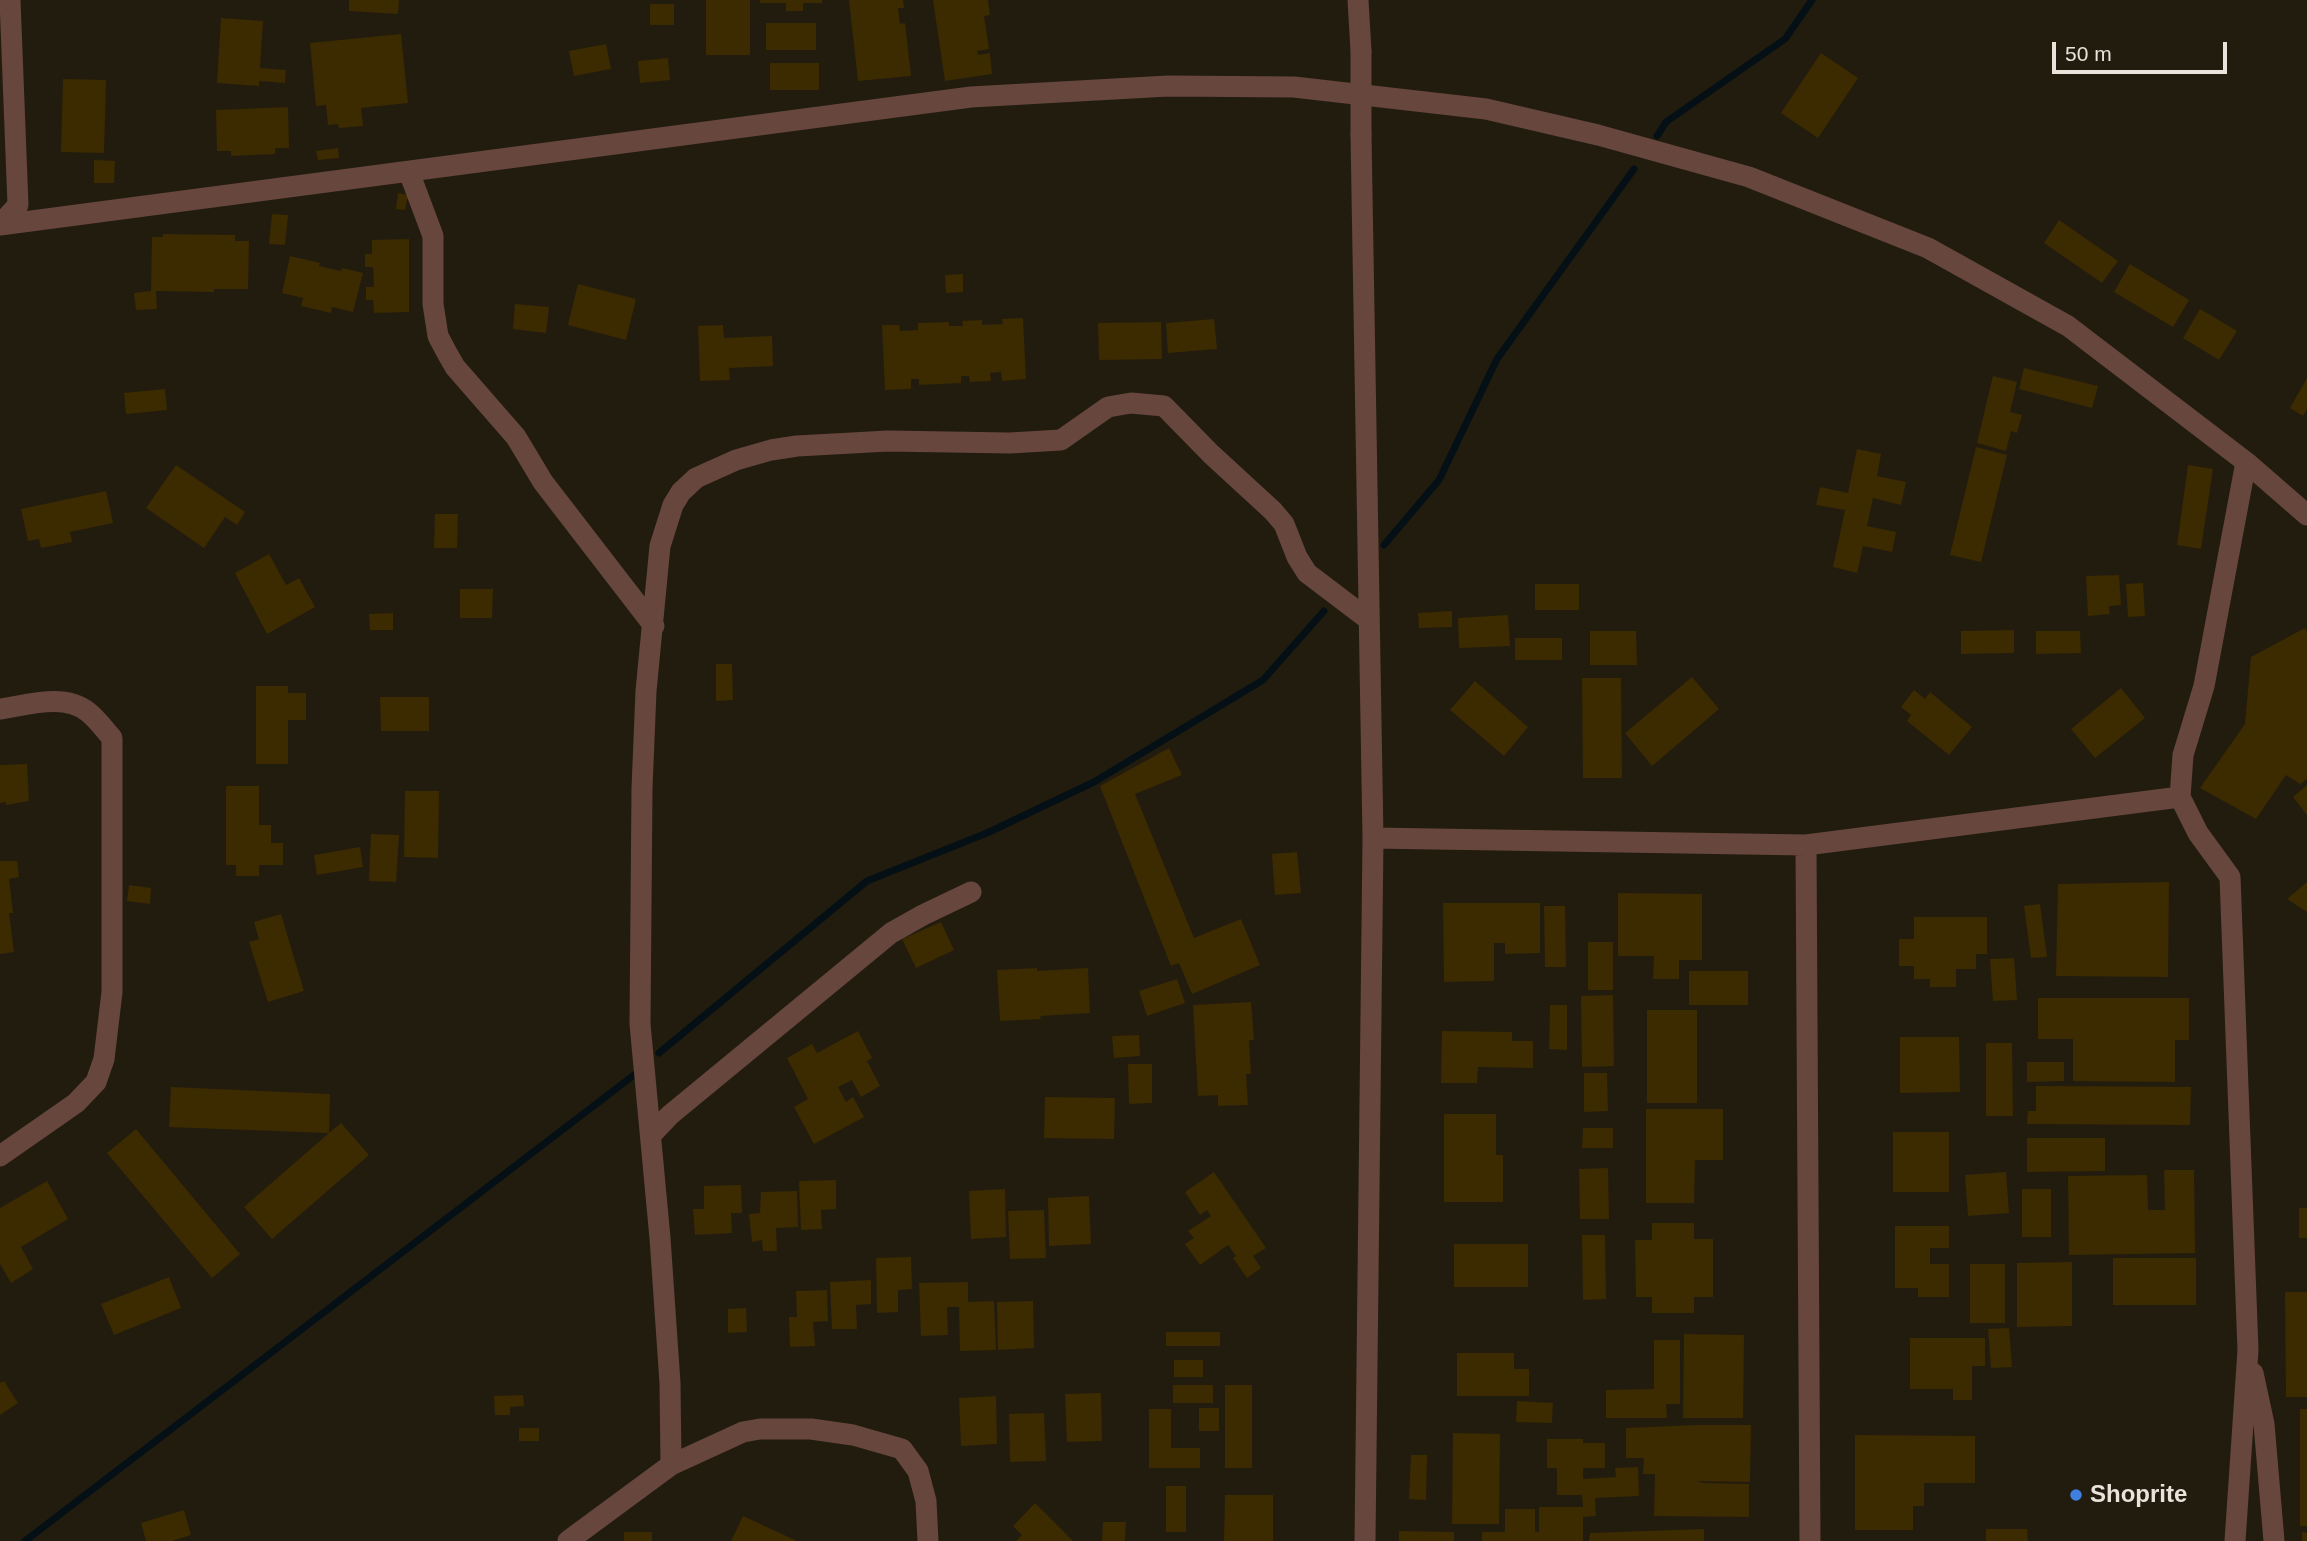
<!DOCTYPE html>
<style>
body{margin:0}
#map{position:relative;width:2307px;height:1541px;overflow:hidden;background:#221c0f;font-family:Helvetica,sans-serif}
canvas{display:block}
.scale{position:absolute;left:2052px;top:42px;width:175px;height:32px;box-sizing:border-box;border:4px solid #e8e3db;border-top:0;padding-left:9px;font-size:21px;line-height:24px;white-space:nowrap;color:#e8e3db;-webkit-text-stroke:5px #221c0f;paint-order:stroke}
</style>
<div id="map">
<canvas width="2307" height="1541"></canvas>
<div class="scale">50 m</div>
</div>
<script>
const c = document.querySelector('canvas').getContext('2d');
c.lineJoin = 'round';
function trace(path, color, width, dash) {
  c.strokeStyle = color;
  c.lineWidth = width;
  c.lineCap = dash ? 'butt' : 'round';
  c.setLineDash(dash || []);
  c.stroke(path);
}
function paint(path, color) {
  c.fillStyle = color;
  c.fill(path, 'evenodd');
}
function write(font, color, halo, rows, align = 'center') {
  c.font = font + ' Helvetica,sans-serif';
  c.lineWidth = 6;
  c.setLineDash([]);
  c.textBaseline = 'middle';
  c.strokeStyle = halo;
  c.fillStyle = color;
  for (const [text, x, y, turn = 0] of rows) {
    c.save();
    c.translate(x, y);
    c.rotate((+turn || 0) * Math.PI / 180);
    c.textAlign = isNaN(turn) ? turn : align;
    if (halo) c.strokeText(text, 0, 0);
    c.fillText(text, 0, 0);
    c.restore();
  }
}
trace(new Path2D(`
 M 1657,136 L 1666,122 L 1785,39 L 1812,0
 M 1384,545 L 1439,480 L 1497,359 L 1634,169
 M 659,1053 L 867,881 L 987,833 L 1094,782 L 1263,680 L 1324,611
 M 25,1541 L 634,1075`), '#041015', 7);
paint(new Path2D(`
 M 349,0 L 399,0 L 398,14 L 349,11 Z
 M 706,0 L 750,0 L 750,55 L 706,55 Z
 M 760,0 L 822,0 L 822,3 L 803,3 L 803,11 L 786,11 L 786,3 L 760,3 Z
 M 849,0 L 903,0 L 904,8 L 898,8 L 900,24 L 905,23 L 911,76 L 858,81 Z
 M 933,0 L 988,0 L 990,15 L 984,16 L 989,49 L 977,51 L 978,55 L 990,53 L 992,74 L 945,81 Z
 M 650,4 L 674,4 L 674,25 L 650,25 Z
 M 221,18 L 263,21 L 260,68 L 286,70 L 285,83 L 259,81 L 259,86 L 217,83 Z
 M 766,23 L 816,23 L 816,50 L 766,50 Z
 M 401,34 L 408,103 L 361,108 L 363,126 L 339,128 L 338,124 L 328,125 L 326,105 L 316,106 L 310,43 Z
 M 606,44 L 611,69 L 574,76 L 569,51 Z
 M 1821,53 L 1858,78 L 1818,138 L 1781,113 Z
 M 668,58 L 670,80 L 640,83 L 638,61 Z
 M 770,63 L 819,63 L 819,90 L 770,90 Z
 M 63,79 L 106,80 L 104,153 L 61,152 Z
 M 288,107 L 289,148 L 275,148 L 275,154 L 231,156 L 231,151 L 217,151 L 216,110 Z
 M 338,148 L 339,158 L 318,160 L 316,151 Z
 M 94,160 L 115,161 L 114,183 L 94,183 Z
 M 398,193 L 408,195 L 405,210 L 396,209 Z
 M 272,214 L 288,215 L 285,245 L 269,244 Z
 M 2059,220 L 2118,261 L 2102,283 L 2044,243 Z
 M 163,234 L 235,235 L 235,241 L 249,241 L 248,289 L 214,289 L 214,292 L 156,291 L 157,309 L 136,310 L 134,293 L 151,291 L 152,237 L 163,237 Z
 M 409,239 L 409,312 L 374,313 L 373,300 L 366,300 L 366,287 L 374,287 L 373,267 L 365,267 L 365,254 L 372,254 L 372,240 Z
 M 290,256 L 320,263 L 319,266 L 341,271 L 342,268 L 363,273 L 353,312 L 332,307 L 331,313 L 301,306 L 303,298 L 282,293 Z
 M 2130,264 L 2189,300 L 2173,327 L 2114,292 Z
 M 963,274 L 963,292 L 946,293 L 945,275 Z
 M 578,284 L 636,299 L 626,340 L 568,325 Z
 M 515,304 L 549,307 L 546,333 L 513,329 Z
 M 2200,309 L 2237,331 L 2219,360 L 2183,338 Z
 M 1023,318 L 1026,379 L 1002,381 L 1001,372 L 990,373 L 991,381 L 970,382 L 969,376 L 961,376 L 961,383 L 919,385 L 919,379 L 911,379 L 911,389 L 885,390 L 882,325 L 899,325 L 900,331 L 918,330 L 918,323 L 949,322 L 949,326 L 963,326 L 962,321 L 982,320 L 982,325 L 1003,324 L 1002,319 Z
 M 1214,319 L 1217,349 L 1168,353 L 1166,323 Z
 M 1161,322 L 1162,359 L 1099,360 L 1098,323 Z
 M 723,325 L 724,338 L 772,336 L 773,366 L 729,368 L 730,380 L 700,381 L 698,326 Z
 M 2024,368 L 2098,386 L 2092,408 L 2019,389 Z
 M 1993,376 L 2017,382 L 2010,412 L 2022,415 L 2017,433 L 2011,431 L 2006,451 L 1977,443 Z
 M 2307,378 L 2307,409 L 2303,416 L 2290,408 Z
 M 165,389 L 167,410 L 126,414 L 124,393 Z
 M 1976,447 L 2007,455 L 1981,562 L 1950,555 Z
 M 1857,449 L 1881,454 L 1877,476 L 1906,482 L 1901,505 L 1873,498 L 1867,526 L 1896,532 L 1892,552 L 1863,546 L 1857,573 L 1833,567 L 1845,510 L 1816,505 L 1820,487 L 1848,493 Z
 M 176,465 L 245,512 L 237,525 L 225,517 L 204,548 L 146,508 Z
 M 2188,465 L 2213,469 L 2201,549 L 2177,545 Z
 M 106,491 L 113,523 L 70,532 L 72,542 L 41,548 L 39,539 L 28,541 L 21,509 Z
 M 435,514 L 458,514 L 457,548 L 434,548 Z
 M 269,554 L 286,585 L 299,578 L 315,607 L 267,634 L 235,573 Z
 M 2119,575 L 2121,605 L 2109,606 L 2110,614 L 2088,616 L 2086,576 Z
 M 2143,583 L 2145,616 L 2128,617 L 2126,584 Z
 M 1535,584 L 1579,584 L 1579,610 L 1535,610 Z
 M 460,589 L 493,589 L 492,618 L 460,618 Z
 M 1452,611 L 1452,627 L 1419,628 L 1418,613 Z
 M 393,613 L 393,630 L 370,630 L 369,614 Z
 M 1508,615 L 1510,646 L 1459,648 L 1458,618 Z
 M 2305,628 L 2307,632 L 2307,779 L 2300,784 L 2286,775 L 2256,819 L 2200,788 L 2245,724 L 2251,657 Z
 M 2014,630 L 2014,653 L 1961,654 L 1961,631 Z
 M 1590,631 L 1636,631 L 1637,665 L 1590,665 Z
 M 2036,631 L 2080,631 L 2081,653 L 2036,654 Z
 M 1515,638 L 1562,638 L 1562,660 L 1515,660 Z
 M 716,664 L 732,664 L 733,700 L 716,701 Z
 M 1692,677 L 1719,709 L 1652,766 L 1625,733 Z
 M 1582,678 L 1621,678 L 1622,778 L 1583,778 Z
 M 1475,681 L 1528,727 L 1504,756 L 1450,710 Z
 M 256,686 L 288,686 L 288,693 L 306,693 L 306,720 L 288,720 L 288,764 L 256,764 Z
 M 2121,688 L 2145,718 L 2095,758 L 2071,729 Z
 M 1914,690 L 1925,699 L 1930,692 L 1972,727 L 1949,755 L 1907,721 L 1911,715 L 1901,707 Z
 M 380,697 L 429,697 L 429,731 L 381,731 Z
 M 1169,748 L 1182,775 L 1135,794 L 1194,938 L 1241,919 L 1260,965 L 1192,994 L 1179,963 L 1171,966 L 1100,786 Z
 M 27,764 L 29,801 L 6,805 L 6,802 L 0,803 L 0,765 Z
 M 2307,785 L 2307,815 L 2293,797 Z
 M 226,786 L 259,786 L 259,825 L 271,825 L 271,843 L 283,843 L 283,865 L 259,865 L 259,876 L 236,876 L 236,865 L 226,865 Z
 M 405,791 L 439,791 L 438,858 L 404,857 Z
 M 371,834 L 399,835 L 396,882 L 369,881 Z
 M 360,847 L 363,867 L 317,875 L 314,855 Z
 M 1297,852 L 1301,893 L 1275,895 L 1272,854 Z
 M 0,861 L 17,861 L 19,877 L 9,879 L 13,913 L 9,913 L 14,952 L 0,954 Z
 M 2169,882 L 2168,977 L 2056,976 L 2058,884 Z
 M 2307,882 L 2307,912 L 2287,899 Z
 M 129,885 L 151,888 L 150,904 L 127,901 Z
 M 1618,893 L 1702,894 L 1702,960 L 1679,960 L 1679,979 L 1653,979 L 1654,956 L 1618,956 Z
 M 1443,903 L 1540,903 L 1540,953 L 1505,954 L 1505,943 L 1494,943 L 1494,981 L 1444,982 Z
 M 2040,904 L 2047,957 L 2031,958 L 2024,906 Z
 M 1544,906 L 1565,906 L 1566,967 L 1545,967 Z
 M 281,914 L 304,991 L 268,1002 L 249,942 L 259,939 L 254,922 Z
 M 1914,917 L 1987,917 L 1987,954 L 1976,954 L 1976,969 L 1956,969 L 1956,987 L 1930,987 L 1930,979 L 1914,979 L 1914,966 L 1899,966 L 1899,939 L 1914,939 Z
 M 941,922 L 954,950 L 916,968 L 902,939 Z
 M 1588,942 L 1613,942 L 1613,990 L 1588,990 Z
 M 2014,958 L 2017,1000 L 1993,1001 L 1990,959 Z
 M 1037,968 L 1037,971 L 1088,968 L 1090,1013 L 1040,1016 L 1041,1019 L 1000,1021 L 997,970 Z
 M 1689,971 L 1748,971 L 1748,1005 L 1689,1005 Z
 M 1177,979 L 1185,1003 L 1147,1016 L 1139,991 Z
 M 1613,995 L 1614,1066 L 1582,1067 L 1581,996 Z
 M 2038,998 L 2189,998 L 2189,1040 L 2175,1040 L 2175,1082 L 2073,1081 L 2073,1039 L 2038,1039 Z
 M 1251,1002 L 1254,1040 L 1249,1040 L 1251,1074 L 1246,1074 L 1248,1105 L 1218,1106 L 1218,1095 L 1198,1096 L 1193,1005 Z
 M 1550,1005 L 1567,1005 L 1567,1050 L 1549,1049 Z
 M 1647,1010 L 1697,1010 L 1697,1103 L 1647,1103 Z
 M 858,1031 L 872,1058 L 867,1061 L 880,1086 L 861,1097 L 852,1080 L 838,1087 L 846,1102 L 853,1097 L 864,1117 L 814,1144 L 794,1107 L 808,1099 L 787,1058 L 812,1044 L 817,1053 Z
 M 1442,1031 L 1512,1032 L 1512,1041 L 1533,1041 L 1533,1068 L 1478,1067 L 1477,1083 L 1441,1083 Z
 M 1139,1035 L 1140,1056 L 1114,1058 L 1112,1036 Z
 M 1900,1037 L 1959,1037 L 1960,1092 L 1900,1093 Z
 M 1986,1043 L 2012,1043 L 2013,1116 L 1986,1116 Z
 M 2027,1062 L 2064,1062 L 2064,1081 L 2027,1082 Z
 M 1128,1064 L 1152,1064 L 1152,1103 L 1129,1104 Z
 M 1584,1073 L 1607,1073 L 1608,1111 L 1584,1112 Z
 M 2036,1086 L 2191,1087 L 2190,1125 L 2027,1124 L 2028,1111 L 2036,1111 Z
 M 171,1087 L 330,1094 L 329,1133 L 341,1123 L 369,1155 L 272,1239 L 244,1207 L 329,1133 L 169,1127 Z
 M 1045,1097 L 1115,1098 L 1114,1139 L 1044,1138 Z
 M 1646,1109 L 1723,1109 L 1723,1160 L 1695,1160 L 1694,1203 L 1646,1203 Z
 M 1444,1114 L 1496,1114 L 1496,1155 L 1503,1155 L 1503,1202 L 1444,1202 Z
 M 1583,1128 L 1613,1128 L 1613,1148 L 1582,1148 Z
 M 136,1129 L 240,1254 L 212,1278 L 107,1153 Z
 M 1893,1132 L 1949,1132 L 1949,1192 L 1893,1192 Z
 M 2027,1138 L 2105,1138 L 2105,1171 L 2027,1172 Z
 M 1608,1168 L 1609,1219 L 1580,1219 L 1579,1169 Z
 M 2164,1170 L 2194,1170 L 2195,1253 L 2069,1255 L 2068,1176 L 2147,1175 L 2148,1210 L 2165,1210 Z
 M 1214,1172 L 1266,1248 L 1253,1256 L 1261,1268 L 1247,1278 L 1233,1258 L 1236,1256 L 1228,1245 L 1200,1265 L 1185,1244 L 1194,1238 L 1188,1231 L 1211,1216 L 1207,1210 L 1200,1215 L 1185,1192 Z
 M 2006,1172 L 2009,1213 L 1968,1216 L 1965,1175 Z
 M 836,1180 L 836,1209 L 821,1210 L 822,1229 L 801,1230 L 799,1181 Z
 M 47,1181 L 68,1219 L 21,1247 L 33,1269 L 11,1283 L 0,1264 L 0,1208 Z
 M 741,1185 L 742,1213 L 731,1213 L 732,1233 L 695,1235 L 693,1209 L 704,1209 L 704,1186 Z
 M 1005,1189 L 1006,1237 L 971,1239 L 969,1191 Z
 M 2022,1189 L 2051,1189 L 2051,1237 L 2022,1237 Z
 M 797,1191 L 798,1227 L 776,1228 L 777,1251 L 763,1251 L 762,1240 L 752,1242 L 749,1214 L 760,1213 L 761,1192 Z
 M 1089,1196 L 1091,1244 L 1049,1246 L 1048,1198 Z
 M 2299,1208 L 2307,1208 L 2307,1238 L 2299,1238 Z
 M 1044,1210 L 1046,1258 L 1010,1259 L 1008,1211 Z
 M 1652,1223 L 1694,1223 L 1694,1239 L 1713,1239 L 1713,1297 L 1694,1297 L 1694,1313 L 1652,1313 L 1652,1297 L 1636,1297 L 1635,1240 L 1652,1240 Z
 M 1895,1226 L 1949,1226 L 1949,1248 L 1930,1248 L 1930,1264 L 1949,1264 L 1949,1297 L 1918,1297 L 1918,1288 L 1895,1288 Z
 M 1582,1235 L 1605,1235 L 1606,1299 L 1583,1300 Z
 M 1454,1244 L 1528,1244 L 1528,1287 L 1454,1287 Z
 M 911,1257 L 912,1289 L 898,1290 L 898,1312 L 877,1313 L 876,1258 Z
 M 2113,1258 L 2196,1258 L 2196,1305 L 2113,1305 Z
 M 2072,1262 L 2072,1326 L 2017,1327 L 2017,1263 Z
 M 1970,1264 L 2005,1264 L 2005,1323 L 1970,1323 Z
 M 169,1277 L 181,1308 L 114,1335 L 101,1304 Z
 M 871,1280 L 871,1304 L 856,1305 L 857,1329 L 832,1329 L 830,1282 Z
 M 968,1282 L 968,1302 L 994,1301 L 996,1350 L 960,1351 L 959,1307 L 947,1307 L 948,1335 L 921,1336 L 919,1283 Z
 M 827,1290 L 828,1321 L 813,1322 L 815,1346 L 790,1347 L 789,1317 L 797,1317 L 796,1291 Z
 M 2285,1292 L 2307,1292 L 2307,1397 L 2286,1397 Z
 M 1033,1301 L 1034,1348 L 998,1350 L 997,1302 Z
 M 746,1308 L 747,1332 L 728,1333 L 728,1309 Z
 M 2009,1328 L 2012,1367 L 1991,1368 L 1988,1329 Z
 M 1166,1332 L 1220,1332 L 1220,1346 L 1166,1346 Z
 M 1684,1334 L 1744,1335 L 1743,1418 L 1683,1418 Z
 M 1910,1338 L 1985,1338 L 1985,1366 L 1972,1366 L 1972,1400 L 1953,1400 L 1953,1389 L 1910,1389 Z
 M 1654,1340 L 1680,1340 L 1680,1404 L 1666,1404 L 1667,1418 L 1606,1418 L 1606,1390 L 1654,1389 Z
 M 1457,1353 L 1514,1353 L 1514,1369 L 1529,1369 L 1529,1396 L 1457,1396 Z
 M 1174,1360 L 1203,1360 L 1203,1377 L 1174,1377 Z
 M 4,1381 L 18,1403 L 0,1415 L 0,1383 Z
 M 1173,1385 L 1213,1385 L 1213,1403 L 1173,1403 Z
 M 1225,1385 L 1252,1385 L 1252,1468 L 1225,1468 Z
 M 1101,1393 L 1102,1441 L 1067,1442 L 1065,1394 Z
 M 523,1395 L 524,1406 L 510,1407 L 510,1415 L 495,1415 L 494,1396 Z
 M 996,1396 L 997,1444 L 961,1446 L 959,1398 Z
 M 1517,1401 L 1553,1403 L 1552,1423 L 1516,1422 Z
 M 1199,1408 L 1219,1408 L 1219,1431 L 1199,1431 Z
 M 1149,1409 L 1171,1409 L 1171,1448 L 1200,1448 L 1200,1468 L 1149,1468 Z
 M 2300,1409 L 2307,1409 L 2307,1526 L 2300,1526 Z
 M 1044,1413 L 1046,1461 L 1010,1462 L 1009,1414 Z
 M 1697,1425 L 1751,1425 L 1750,1482 L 1697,1481 L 1704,1483 L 1749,1484 L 1749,1517 L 1654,1516 L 1655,1474 L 1643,1474 L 1644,1458 L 1626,1458 L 1626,1428 Z
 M 519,1428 L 539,1428 L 539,1441 L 519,1441 Z
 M 1453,1433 L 1500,1434 L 1499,1524 L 1452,1524 Z
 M 1855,1435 L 1975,1436 L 1975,1483 L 1924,1483 L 1924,1506 L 1913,1506 L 1913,1530 L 1855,1530 Z
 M 1547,1439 L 1583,1439 L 1583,1443 L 1605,1443 L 1605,1468 L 1583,1468 L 1583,1479 L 1616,1477 L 1615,1468 L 1638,1467 L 1639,1496 L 1595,1498 L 1596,1516 L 1583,1517 L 1583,1541 L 1482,1541 L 1482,1532 L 1505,1532 L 1505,1509 L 1535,1509 L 1535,1532 L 1539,1532 L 1539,1507 L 1583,1507 L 1582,1495 L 1557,1495 L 1557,1468 L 1547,1468 Z
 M 1411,1455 L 1427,1455 L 1426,1500 L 1409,1499 Z
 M 1166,1486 L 1186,1486 L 1186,1532 L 1166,1532 Z
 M 1225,1495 L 1273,1495 L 1273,1541 L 1224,1541 Z
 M 1035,1503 L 1073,1541 L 1016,1541 L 1022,1535 L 1013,1526 Z
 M 184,1510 L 191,1535 L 172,1541 L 146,1541 L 141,1523 Z
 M 743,1516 L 797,1541 L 731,1541 Z
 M 1103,1522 L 1126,1522 L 1125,1541 L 1102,1541 Z
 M 1704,1529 L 1704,1541 L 1589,1541 L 1590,1533 Z
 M 1986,1529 L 2027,1529 L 2028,1541 L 1986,1541 Z
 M 1399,1531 L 1454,1532 L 1454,1541 L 1399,1541 Z
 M 624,1532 L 652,1532 L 652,1541 L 624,1541 Z
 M 2302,1532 L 2307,1533 L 2307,1541 L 2302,1541 Z`), '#3c2a00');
trace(new Path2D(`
 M 1358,0 L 1361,51
 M 1361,135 L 1373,838 L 1365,1541
 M 409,172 L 433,236 L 433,304 L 438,336 L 447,353 L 455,367 L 516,437 L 543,482 L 654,626
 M 0,225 L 971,97 L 1168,86 L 1294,87 L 1486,109 L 1598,135 L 1749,177 L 1928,248 L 2068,326 L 2246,462 L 2307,515
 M 0,225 L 18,205 L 10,0
 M 0,709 C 28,705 64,693 88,712 C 97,719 104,729 112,738 L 112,992 L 104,1059 L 96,1082 L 76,1103 L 0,1156
 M 1373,838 L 1806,845 L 2180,797
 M 1806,845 L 1810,1541
 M 651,1135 L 670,1115 L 891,933 L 923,915 L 971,892
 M 2253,1373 L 2264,1424 L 2274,1541
 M 671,1465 L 670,1383 L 660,1238 L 640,1024 L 642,788 L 646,691 L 660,546 L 673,505 L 681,492 L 696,478 L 736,460 L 771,450 L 797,446 L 888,441 L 1010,443 L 1061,440 L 1108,407 L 1131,403 L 1164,406 L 1211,454 L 1273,511 L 1284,524 L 1297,557 L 1307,573 L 1369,620
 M 568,1541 L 671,1465 L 743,1432 L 760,1429 L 811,1429 L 853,1435 L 902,1449 L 918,1471 L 926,1501 L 928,1541
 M 2235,1541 L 2248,1350 L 2230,877 L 2198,833 L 2180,797 L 2183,755 L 2204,686 L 2246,462`), '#67463e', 21);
trace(new Path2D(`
 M 1361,51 L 1361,135`), '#67463e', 21);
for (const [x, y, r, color] of [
 [2076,1495,7,"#3f7fe0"]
]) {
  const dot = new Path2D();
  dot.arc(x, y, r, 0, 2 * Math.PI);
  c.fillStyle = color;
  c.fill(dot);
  trace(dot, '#221c0f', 2.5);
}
write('bold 24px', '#e8e3db', '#221c0f', [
 ["Shoprite",2090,1495]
], 'left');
</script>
